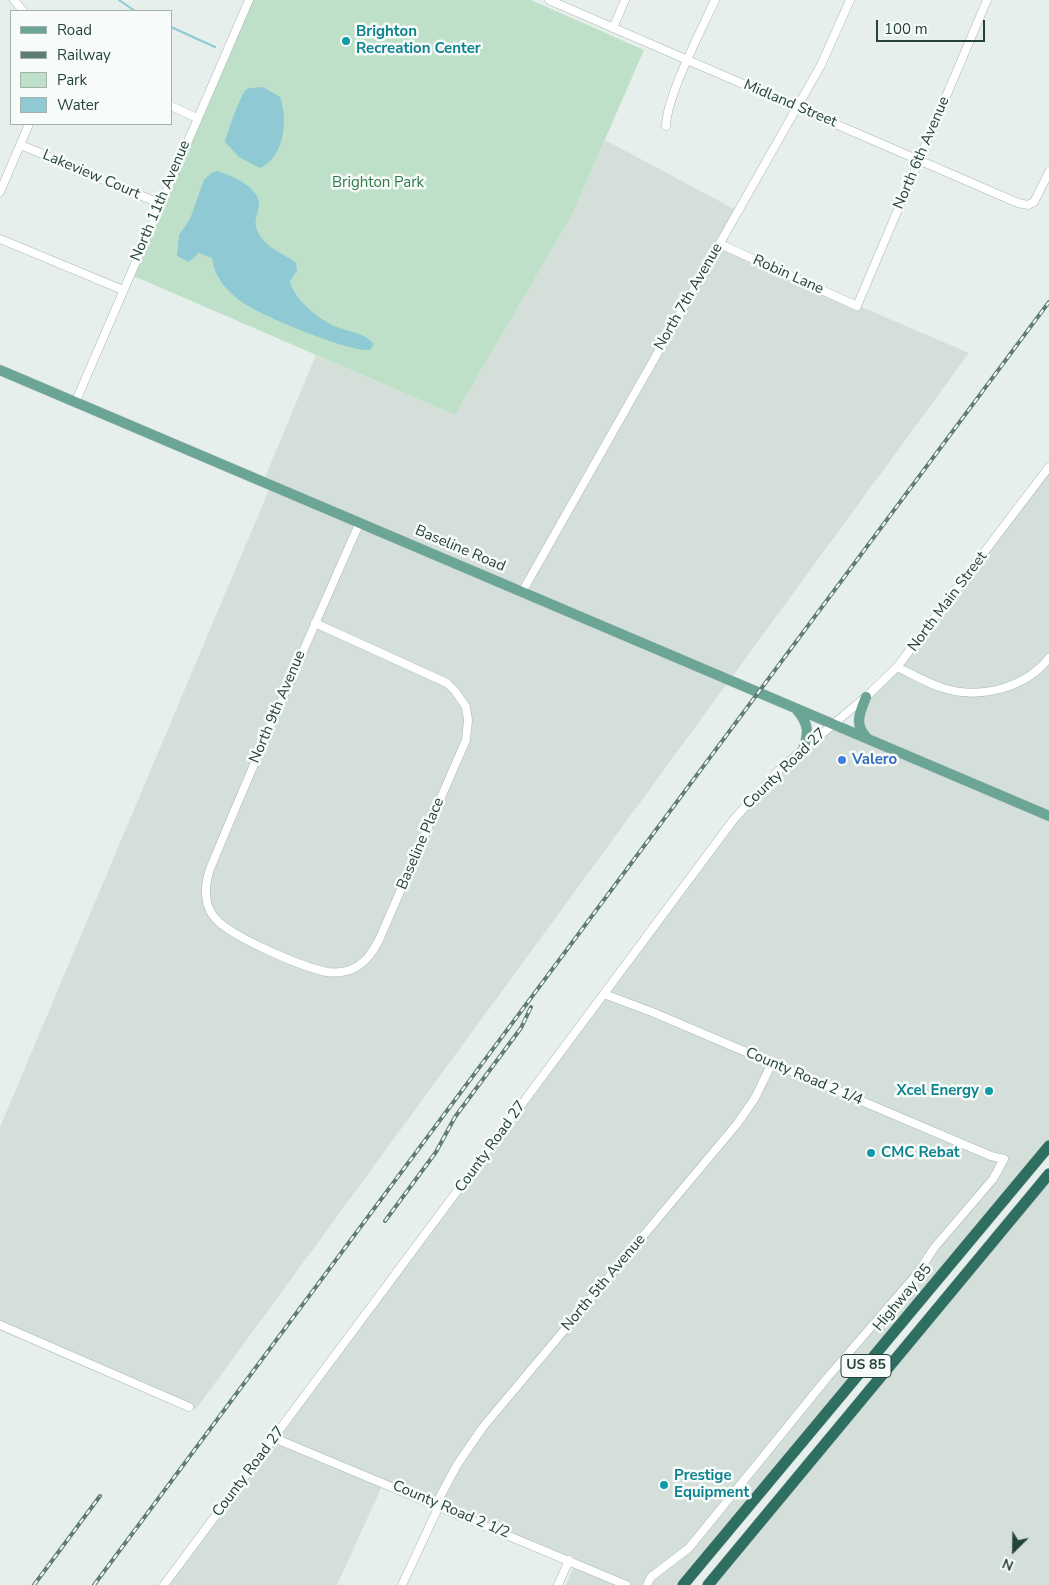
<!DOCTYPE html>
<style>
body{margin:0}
#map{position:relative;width:1049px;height:1585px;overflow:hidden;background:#e6efeb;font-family:"Nunito Sans",sans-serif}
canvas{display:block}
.legend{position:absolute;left:10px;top:10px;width:162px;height:115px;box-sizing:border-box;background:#f7fbf9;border:1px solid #a3b1ad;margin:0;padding:6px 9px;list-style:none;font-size:15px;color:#24423a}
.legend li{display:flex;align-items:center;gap:10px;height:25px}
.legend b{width:25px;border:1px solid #a3b1ad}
.north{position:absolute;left:989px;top:1525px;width:50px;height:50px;-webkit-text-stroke:4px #f7fbf9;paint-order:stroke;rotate:203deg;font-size:14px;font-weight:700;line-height:20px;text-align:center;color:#24423a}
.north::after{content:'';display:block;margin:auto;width:18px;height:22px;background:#24423a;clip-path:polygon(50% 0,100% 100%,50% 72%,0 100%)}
.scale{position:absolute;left:876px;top:20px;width:109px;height:22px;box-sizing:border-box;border:2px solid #24423a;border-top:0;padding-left:6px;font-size:15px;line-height:18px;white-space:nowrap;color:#24423a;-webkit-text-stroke:4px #f7fbf9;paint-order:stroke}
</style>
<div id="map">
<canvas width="1049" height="1585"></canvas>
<ul class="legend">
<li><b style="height:6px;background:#6aa596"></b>Road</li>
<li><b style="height:6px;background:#5f7d75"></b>Railway</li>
<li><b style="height:14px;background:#bfe0c8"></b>Park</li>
<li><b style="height:14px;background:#8ec9d4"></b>Water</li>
</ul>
<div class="north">N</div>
<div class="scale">100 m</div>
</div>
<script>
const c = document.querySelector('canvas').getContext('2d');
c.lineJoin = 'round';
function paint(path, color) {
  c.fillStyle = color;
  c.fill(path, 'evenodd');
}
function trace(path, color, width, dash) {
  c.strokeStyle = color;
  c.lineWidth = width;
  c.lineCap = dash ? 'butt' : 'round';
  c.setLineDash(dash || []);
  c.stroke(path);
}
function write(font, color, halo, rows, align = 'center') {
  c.font = font + ' "Nunito Sans",sans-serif';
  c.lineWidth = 5;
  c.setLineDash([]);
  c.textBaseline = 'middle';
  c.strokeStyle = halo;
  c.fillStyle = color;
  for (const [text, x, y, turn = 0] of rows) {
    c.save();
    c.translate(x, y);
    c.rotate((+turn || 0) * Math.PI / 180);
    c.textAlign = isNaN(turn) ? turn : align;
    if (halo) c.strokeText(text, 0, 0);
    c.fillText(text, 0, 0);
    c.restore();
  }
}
paint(new Path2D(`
 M 605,140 L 738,211 L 719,246 L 969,353 L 196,1409 L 0,1325 L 0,1127 L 271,485 L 263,482 L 316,355 L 455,415 L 572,215 Z
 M 1049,467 L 1049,1146 L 683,1585 L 566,1585 L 575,1563 L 384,1482 L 337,1585 L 164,1585 L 750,800 L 832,724 L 860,730 L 866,697 L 886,679 Z
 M 1049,1174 L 1049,1585 L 708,1585 Z`), '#d4dfda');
paint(new Path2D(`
 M 249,0 L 531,0 L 644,50 L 572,215 L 455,415 L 129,274 Z`), '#bfe0c8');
paint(new Path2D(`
 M 263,87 L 280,97 C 288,119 285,157 260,168 L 239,157 L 225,142 C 227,134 241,92 247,89 C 251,87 258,88 263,87 Z
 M 217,171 C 231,175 261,188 259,206 C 257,216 253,222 258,232 C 266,249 282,252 296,263 L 297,271 L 290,281 C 293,298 317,318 332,325 C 347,332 362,331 374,344 L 370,350 C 348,352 255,314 238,299 C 224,288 214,275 212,258 L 199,253 L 189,262 L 177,256 L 179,235 L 190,219 L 204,180 L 211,173 Z`), '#8ec9d4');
trace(new Path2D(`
 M 119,0 L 135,11
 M 171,27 L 215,47`), '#8ec9d4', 2);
const minor = new Path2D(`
 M 14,0 L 23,11
 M 549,0 L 1018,203 L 1028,205 L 1034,202 L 1049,172
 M 613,28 L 625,0
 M 171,106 L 197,118
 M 666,126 C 667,95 701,31 715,0
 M 21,145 L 161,204
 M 0,192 L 29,124
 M 0,239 L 123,290
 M 720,244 L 857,306 L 987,0
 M 75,403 L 249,0
 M 522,592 L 821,65 L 850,0
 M 315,623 L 447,683 L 455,691 L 466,707 L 468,720 L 466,740 L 379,940 C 372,953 365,964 350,970 C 344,972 334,973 327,972 C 303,967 224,935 212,914 C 203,900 205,884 210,869 C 258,753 309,637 360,522
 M 897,667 C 912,674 927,683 943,688 C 980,700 1025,688 1049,658
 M 604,994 L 652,1012 L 991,1156 L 1004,1159 L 993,1179 L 934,1248 L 917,1274 L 827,1378 L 689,1548 L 651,1577 L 647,1585
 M 0,1325 L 189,1407
 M 274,1438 L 626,1585
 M 436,1504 L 457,1465 L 483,1427 L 737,1124 L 755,1098 L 772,1063
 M 164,1585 L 734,819 L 780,769 L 868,695 L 897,667 L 1049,467
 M 402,1585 L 439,1506
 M 558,1585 L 569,1560`);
const major = new Path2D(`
 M 0,370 L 1049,816
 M 866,697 C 860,712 854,724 866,737
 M 797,710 C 809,724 809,733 803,750`);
const highway = new Path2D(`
 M 683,1585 L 1049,1146
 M 708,1585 L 1049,1174`);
trace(minor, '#a8b8b2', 9);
trace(major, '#c2cac8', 11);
trace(highway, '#c2cac8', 12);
trace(minor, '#fff', 8);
trace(major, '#6aa596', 10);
trace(highway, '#2f6f62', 11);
const rail = new Path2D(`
 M 385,1221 L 436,1152 L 455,1117 L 521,1028 L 531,1007
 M 34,1585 L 100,1496
 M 94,1585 L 1049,302`);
trace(rail, '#5f7d75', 4);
trace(rail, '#f7fbf9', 2, [5.5]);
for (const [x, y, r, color] of [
 [346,41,5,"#0f9aa8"],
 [842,760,5,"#3f7fe0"],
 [989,1091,5,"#0f9aa8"],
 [871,1153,5,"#0f9aa8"],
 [664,1485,5,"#0f9aa8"]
]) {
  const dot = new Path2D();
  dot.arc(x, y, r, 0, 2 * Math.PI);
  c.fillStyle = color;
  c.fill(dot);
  trace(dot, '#f7fbf9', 2);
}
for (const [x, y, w] of [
 [866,1366,50]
]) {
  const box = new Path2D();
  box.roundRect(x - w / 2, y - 11.5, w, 23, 4);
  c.fillStyle = '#f7fbf9';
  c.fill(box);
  trace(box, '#24423a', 1);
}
write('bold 14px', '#24423a', null, [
 ["US 85",866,1366]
]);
write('bold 15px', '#0d838f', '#f7fbf9', [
 ["Brighton",356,32],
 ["Recreation Center",356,49],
 ["Xcel Energy",979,1091,"right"],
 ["CMC Rebat",881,1153],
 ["Prestige",674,1476],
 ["Equipment",674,1493]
], 'left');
write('15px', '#24423a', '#f7fbf9', [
 ["Midland Street",790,104,23],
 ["North 6th Avenue",922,153,-67],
 ["Lakeview Court",91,175,23],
 ["North 11th Avenue",161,201,-67],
 ["Robin Lane",788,275,24],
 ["North 7th Avenue",689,297,-60],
 ["Baseline Road",460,549,23],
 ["North Main Street",948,602,-53],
 ["North 9th Avenue",278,707,-67],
 ["County Road 27",785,769,-44],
 ["Baseline Place",421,844,-67],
 ["County Road 2 1/4",804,1077,23],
 ["County Road 27",491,1147,-54],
 ["North 5th Avenue",604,1283,-50],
 ["Highway 85",903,1298,-50],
 ["County Road 27",249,1472,-53],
 ["County Road 2 1/2",451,1510,23]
]);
write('15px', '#2d7a4b', '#f7fbf9', [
 ["Brighton Park",378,183]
]);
write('bold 15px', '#366cbe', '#f7fbf9', [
 ["Valero",852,760]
], 'left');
</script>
